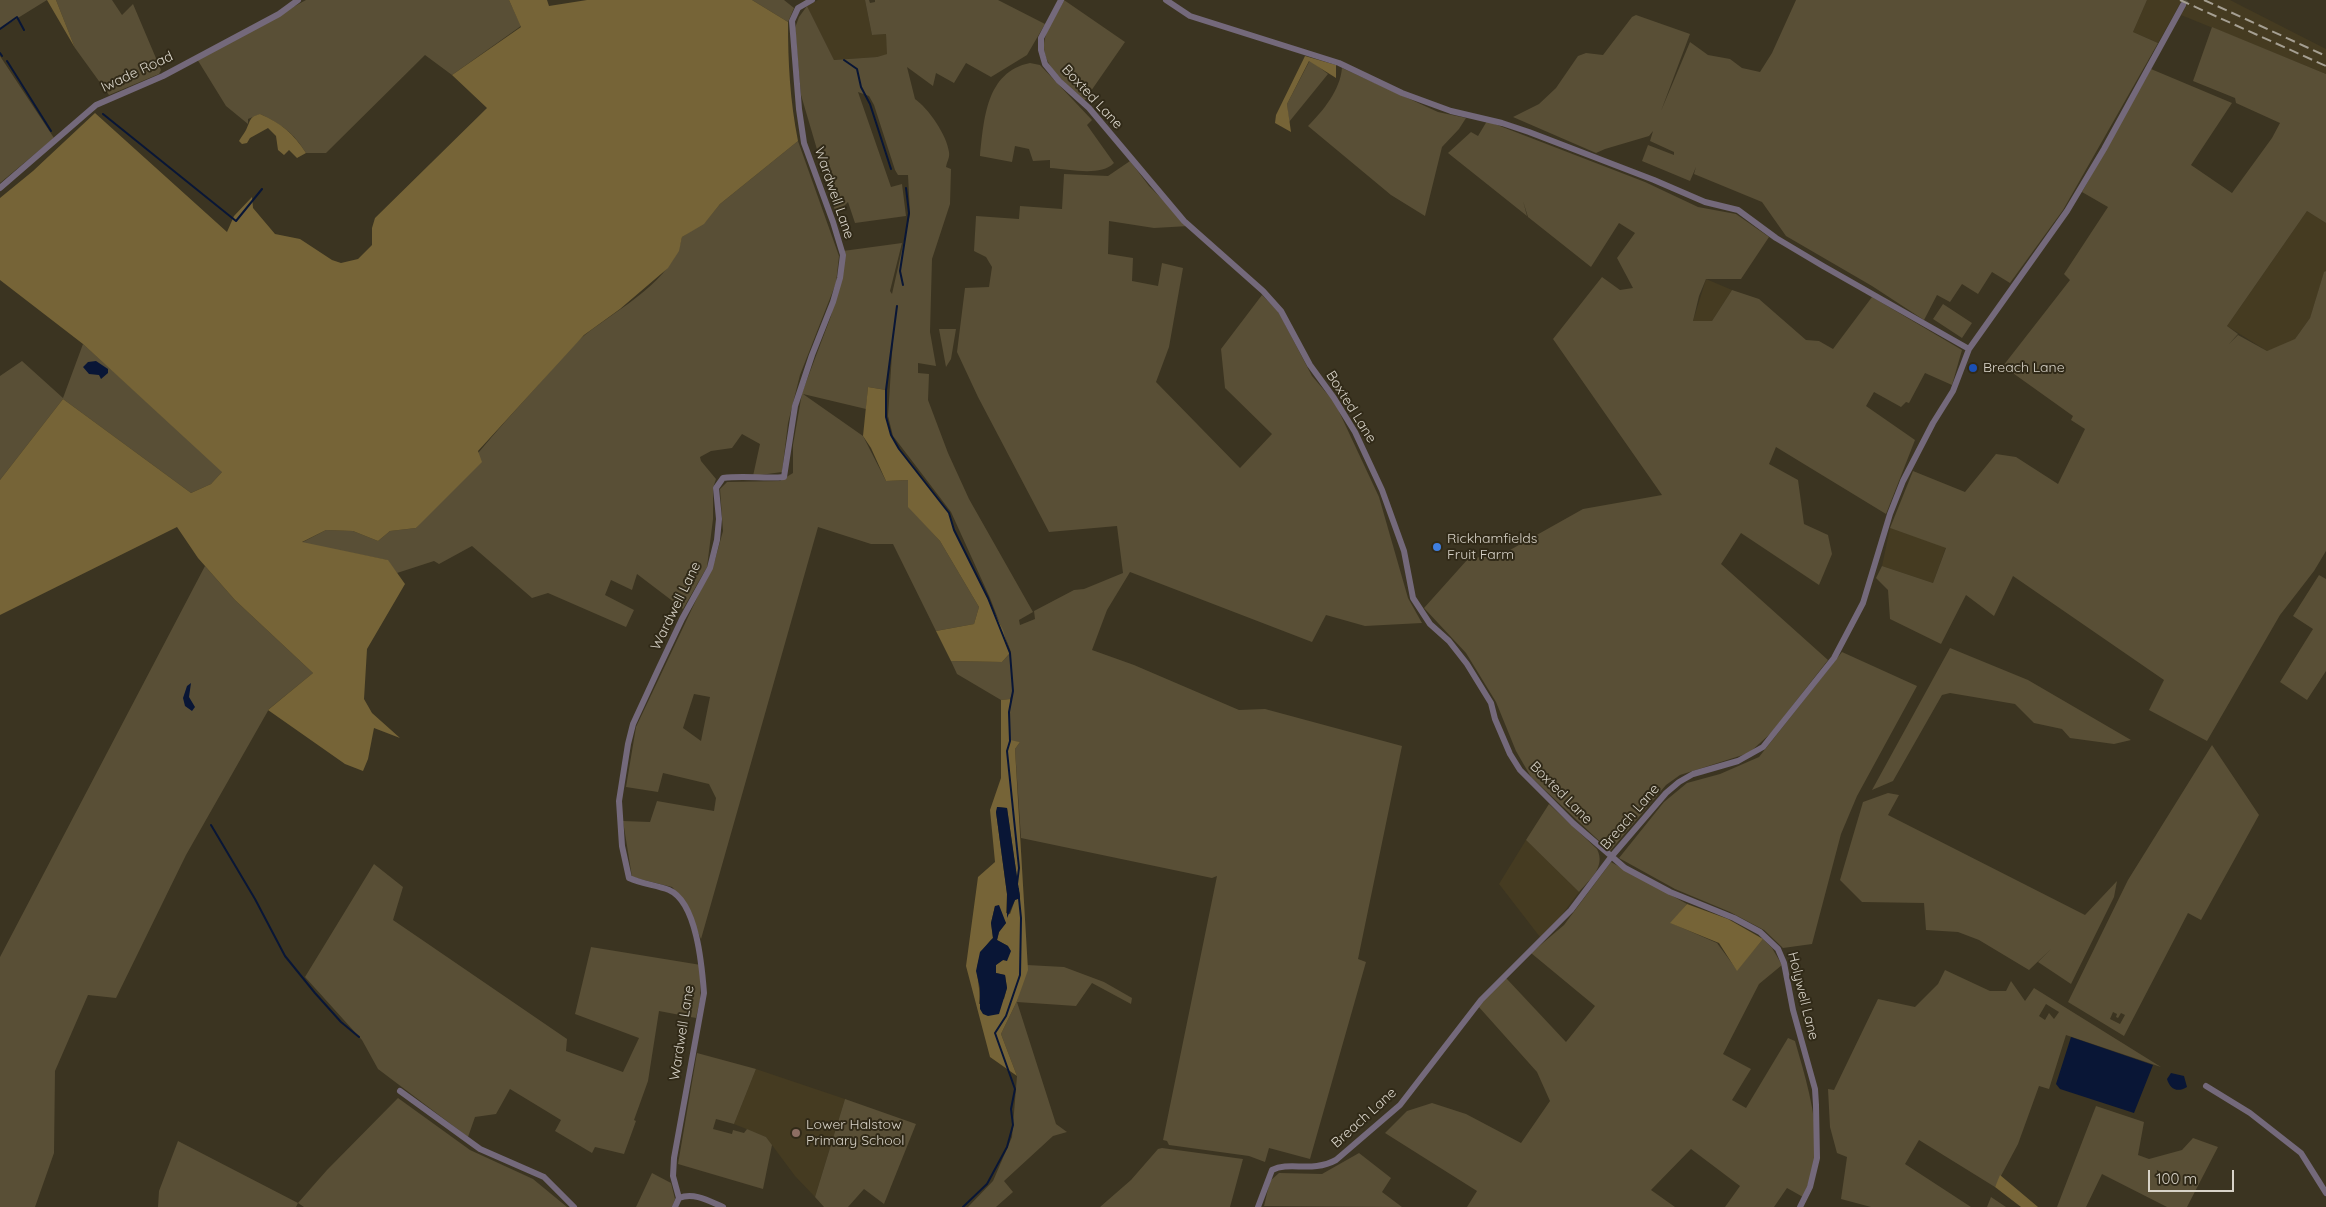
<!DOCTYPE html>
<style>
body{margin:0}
#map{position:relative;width:2326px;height:1207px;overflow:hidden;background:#3b3421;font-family:Quicksand,sans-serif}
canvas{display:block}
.scale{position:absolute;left:2148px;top:1170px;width:86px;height:22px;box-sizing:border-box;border:2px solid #d8d3c8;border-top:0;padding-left:6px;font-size:15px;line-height:18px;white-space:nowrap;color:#d8d3c8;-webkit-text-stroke:4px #312a18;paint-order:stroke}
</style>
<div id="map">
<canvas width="2326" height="1207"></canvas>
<div class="scale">100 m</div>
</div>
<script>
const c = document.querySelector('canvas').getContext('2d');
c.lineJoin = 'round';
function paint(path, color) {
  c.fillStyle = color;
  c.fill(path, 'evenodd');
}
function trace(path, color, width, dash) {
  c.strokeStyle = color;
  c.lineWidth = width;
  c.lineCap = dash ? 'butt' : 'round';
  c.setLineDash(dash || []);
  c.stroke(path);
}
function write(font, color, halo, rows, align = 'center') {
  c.font = font + ' Quicksand,sans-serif';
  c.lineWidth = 4;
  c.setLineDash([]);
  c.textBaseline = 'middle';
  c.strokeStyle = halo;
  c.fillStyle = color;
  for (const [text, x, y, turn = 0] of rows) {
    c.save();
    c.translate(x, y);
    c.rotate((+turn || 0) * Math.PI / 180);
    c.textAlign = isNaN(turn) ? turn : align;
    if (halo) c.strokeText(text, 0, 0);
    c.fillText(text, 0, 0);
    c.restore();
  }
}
paint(new Path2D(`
 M 818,0 L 865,0 L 872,35 L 886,34 L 888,54 L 877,57 L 834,60 L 807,6 Z
 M 2147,0 L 2182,0 L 2158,43 L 2133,32 Z
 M 2190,0 L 2230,0 L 2326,49 L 2326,74 L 2181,15 Z
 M 2307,211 L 2326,223 L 2326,271 L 2324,273 L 2310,318 L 2293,342 L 2267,351 L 2227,326 Z
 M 1706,279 L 1732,290 L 1712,321 L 1693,321 Z
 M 1890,528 L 1946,547 L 1933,583 L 1882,566 Z
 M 1526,840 L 1579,892 L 1556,923 L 1540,937 L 1499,884 Z
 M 756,1069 L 845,1099 L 815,1197 L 795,1176 L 766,1137 L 734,1124 Z`), '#453b21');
paint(new Path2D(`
 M 0,0 L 47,0 L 0,29 Z
 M 56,0 L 112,0 L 122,15 L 133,4 L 161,70 L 159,74 L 109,95 L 75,48 Z
 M 306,0 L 509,0 L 521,26 L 452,75 L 425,55 L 326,153 L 306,153 C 294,133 281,124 260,114 L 248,119 L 248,124 L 226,106 L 197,59 Z
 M 752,0 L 784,0 L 794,8 L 788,22 Z
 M 865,0 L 869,0 L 870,3 L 875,2 L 875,0 L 998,0 L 1045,24 L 1027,55 L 991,77 L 966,63 L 954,83 L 936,73 L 933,86 L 907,67 L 915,99 C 928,108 947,135 949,152 C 950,158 947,161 946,167 L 951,169 L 950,204 L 932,259 L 930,332 L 936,366 L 918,363 L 918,373 L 929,374 L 928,400 L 948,453 L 969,499 L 1033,612 L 1019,620 L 1020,625 L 1035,619 L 1034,611 L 1074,590 L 1084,589 L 1123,573 L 1117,526 L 1049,532 L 978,397 L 957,352 L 965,288 L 989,287 L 992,267 L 986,257 L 974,251 L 976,216 L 1019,219 L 1020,206 L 1062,209 L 1064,174 L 1108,176 L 1130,161 L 1149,186 L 1189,226 L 1154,228 L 1109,221 L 1108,254 L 1133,258 L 1132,281 L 1158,286 L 1162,263 L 1183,268 L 1169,347 L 1156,382 L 1240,468 L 1272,434 L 1225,388 L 1221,349 L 1262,295 L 1278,311 L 1312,376 L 1335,403 L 1379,497 L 1408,598 L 1422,623 L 1365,626 L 1326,615 L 1312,642 L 1130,572 L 1107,610 L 1092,650 L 1134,665 L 1239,710 L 1265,709 L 1402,746 L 1358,959 L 1366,962 L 1310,1159 L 1269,1148 L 1265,1162 L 1249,1156 L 1169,1145 L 1167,1141 L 1163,1140 L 1217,876 L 1212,878 L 1021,838 L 1015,749 L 1020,742 L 1010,741 L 1008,712 L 1013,691 L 1010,699 L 1001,700 L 957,674 L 951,661 L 1002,662 L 1011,652 L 990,598 L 951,512 L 893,436 L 888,416 L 893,338 L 886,390 L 868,387 L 866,409 L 803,394 L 863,436 L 886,481 L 908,480 L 909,507 L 940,541 L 979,607 L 974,624 L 936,631 L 893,544 L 871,544 L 818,527 L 701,939 L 683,899 L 672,887 L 632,877 L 623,821 L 650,822 L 657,801 L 714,811 L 716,798 L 709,784 L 663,773 L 658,792 L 626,787 L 636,727 L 715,560 L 723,531 L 720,489 L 727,482 L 780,481 L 793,473 L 793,445 L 802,393 L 831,316 L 843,251 L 902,243 L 890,291 L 892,294 L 910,214 L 908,175 L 898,175 L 895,170 L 874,105 L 869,96 L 858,92 L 891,187 L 902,184 L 906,216 L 855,223 L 848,202 L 836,214 L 801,95 L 795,28 L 799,17 L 807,6 L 834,60 L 877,57 L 887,54 L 886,34 L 872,35 ZM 694,694 L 710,697 L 701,741 L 683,728 Z
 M 1064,0 L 1125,42 L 1084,101 C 1070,87 1043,67 1044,46 C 1044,31 1058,13 1064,0 Z
 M 1796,0 L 2147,0 L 2133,32 L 2158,43 L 2063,210 L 2010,283 L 1992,272 L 1978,294 L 1962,284 L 1950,302 L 1937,295 L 1924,320 L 1872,286 L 1786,236 L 1762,202 L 1694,174 L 1696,167 L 1690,181 L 1642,161 L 1648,145 L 1674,155 L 1674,152 L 1650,141 L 1653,131 L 1649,136 L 1605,149 L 1596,153 L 1513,117 L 1539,104 L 1556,88 L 1578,56 L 1586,53 L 1603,55 L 1632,17 L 1636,15 L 1690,34 L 1661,111 L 1690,42 L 1708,55 L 1730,59 L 1742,68 L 1760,72 L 1772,53 Z
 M 2212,27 L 2326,74 L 2326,223 L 2307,211 L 2227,326 L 2238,334 L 2229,344 L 2238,335 L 2267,351 L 2295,339 L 2310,318 L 2324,272 L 2326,271 L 2326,551 L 2314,571 L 2280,615 L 2207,741 L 2149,710 L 2164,680 L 2013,576 L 1994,616 L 1966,595 L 1941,644 L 1890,619 L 1888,590 L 1876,578 L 1882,566 L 1933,583 L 1946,548 L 1890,528 L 1913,471 L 1965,492 L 1996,454 L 2016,457 L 2058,484 L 2085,429 L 2071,420 L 2073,416 L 2003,366 L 2070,280 L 2064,274 L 2108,207 L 2082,192 L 2151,69 L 2232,103 L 2191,165 L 2232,193 L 2272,138 L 2280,123 L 2236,103 L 2235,98 L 2193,81 Z
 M 0,56 L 54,138 L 0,183 Z
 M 1310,60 L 1328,74 L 1289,122 L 1287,104 Z
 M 1030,63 L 1040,65 L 1092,120 L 1087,125 L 1114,163 C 1100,177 1069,169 1050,168 L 1050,160 L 1033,161 L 1029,149 L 1015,146 L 1012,162 L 980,156 C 984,119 986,72 1030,63 Z
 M 1342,68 L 1438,112 L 1466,118 L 1459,129 L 1442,147 L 1425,216 L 1391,195 L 1308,126 C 1324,110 1340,90 1342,68 Z
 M 1487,121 L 1645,182 L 1698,207 L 1736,214 L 1769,237 L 1741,279 L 1706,279 L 1699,296 L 1693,321 L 1712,321 L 1732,290 L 1759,299 L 1806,340 L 1819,341 L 1833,349 L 1872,297 L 1962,350 L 1952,385 L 1925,373 L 1909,403 L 1906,402 L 1901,407 L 1874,392 L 1866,406 L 1915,440 L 1886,514 L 1776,447 L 1769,464 L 1798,480 L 1804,524 L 1828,535 L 1832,554 L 1819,585 L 1741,533 L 1721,564 L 1828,660 L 1771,733 L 1749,753 L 1680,775 L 1666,785 L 1610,851 L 1531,777 L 1516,751 L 1496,702 L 1466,653 L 1424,608 L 1467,560 L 1510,550 L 1583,509 L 1662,495 L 1553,339 L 1602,277 L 1620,290 L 1633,288 L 1617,258 L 1635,233 L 1619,223 L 1591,267 L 1528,217 L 1523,201 L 1527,216 L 1448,153 L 1471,132 L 1478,136 Z
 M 798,141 L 839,256 L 836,283 L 800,375 L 788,423 L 782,472 L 753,476 L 760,444 L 742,434 L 732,448 L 711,451 L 700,457 L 701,461 L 716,479 L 713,488 L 713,519 L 707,567 L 683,609 L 637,574 L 632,590 L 611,580 L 605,595 L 634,610 L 626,627 L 548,593 L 532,598 L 472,546 L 439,564 L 434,561 L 397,573 L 387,560 L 301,543 L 326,530 L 353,531 L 378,541 L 390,531 L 416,528 C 456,478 496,431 539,384 C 554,368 568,348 586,334 C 618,309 674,280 682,237 L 706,221 L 720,204 Z
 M 1943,304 L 1972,323 L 1962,338 L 1933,319 Z
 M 939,329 L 956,329 L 951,359 L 946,367 Z
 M 83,344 L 223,471 L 211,484 L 191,493 L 63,399 L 0,480 L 0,376 L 22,361 L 63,398 Z
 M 205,566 L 235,600 L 313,673 L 269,709 L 186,855 L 116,998 L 88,995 L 55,1071 L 54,1153 L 35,1207 L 0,1207 L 0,957 Z
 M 2319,575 L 2326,579 L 2326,671 L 2307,700 L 2280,682 L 2313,629 L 2293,616 Z
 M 1950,648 L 2028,680 L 2131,740 L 2114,744 L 2070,738 L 2062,729 L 2034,723 L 2015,704 L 1950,693 L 1942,695 L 1893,781 L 1872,790 Z
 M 1842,652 L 1917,686 L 1857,796 L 1841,834 L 1812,944 L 1783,948 L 1764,930 L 1730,912 L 1675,889 L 1619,858 L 1664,802 L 1687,783 L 1720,774 L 1759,757 Z
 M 2212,745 L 2259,815 L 2201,920 L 2188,913 L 2124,1036 L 2068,1002 L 2128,880 ZM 2113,1012 L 2117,1014 L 2116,1017 L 2118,1018 L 2121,1013 L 2125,1015 L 2120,1024 L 2110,1019 Z
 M 1888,793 L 1899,795 L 1888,815 L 2085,915 L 2117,881 L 2114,897 L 2071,984 L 2038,962 L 2051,949 L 2029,970 L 1979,940 L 1958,932 L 1926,930 L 1924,903 L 1862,902 L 1840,880 L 1863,802 Z
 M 1549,804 L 1597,849 C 1606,867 1590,879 1579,892 L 1526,840 Z
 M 1611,862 L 1687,904 L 1671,923 L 1717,943 L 1737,970 L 1763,939 L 1772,948 L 1782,965 L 1759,984 L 1723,1054 L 1751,1069 L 1732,1100 L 1746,1108 L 1788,1038 L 1795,1041 C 1805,1076 1816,1111 1816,1148 C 1816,1165 1809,1182 1803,1197 L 1787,1188 L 1774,1207 L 1725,1207 L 1740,1186 L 1691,1149 L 1651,1190 L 1675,1207 L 1467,1207 L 1477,1191 L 1385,1133 L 1407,1111 L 1432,1103 L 1466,1114 L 1521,1143 L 1550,1101 L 1537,1072 L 1478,1006 L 1506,978 L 1566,1042 L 1595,1006 L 1531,953 L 1564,925 Z
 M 374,864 L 403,887 L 393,920 L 567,1039 L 566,1051 L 623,1072 L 639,1038 L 575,1014 L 591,947 L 701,965 L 700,1000 L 696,1018 L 659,1011 L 648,1081 L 634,1120 L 636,1121 L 624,1154 L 595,1147 L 592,1153 L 555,1131 L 561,1120 L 510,1089 L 496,1114 L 475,1117 L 468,1137 L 378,1069 L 362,1040 L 305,977 Z
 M 1027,965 L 1064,967 L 1104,982 L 1132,998 L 1131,1004 L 1092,983 L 1076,1006 L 1017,1002 L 1056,1124 L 1067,1132 L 1053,1136 L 1004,1181 L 1013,1192 L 996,1207 L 968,1207 L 993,1181 L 1012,1137 L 1017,1076 L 1001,1034 L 1017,1001 Z
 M 1945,970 L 1990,991 L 2006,991 L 2011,981 L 2025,1001 L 2034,988 L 2161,1067 L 2066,1035 L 2049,1089 L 2039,1086 L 2018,1144 L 1995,1187 L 1919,1140 L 1905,1164 L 1971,1207 L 1871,1207 L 1841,1199 L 1847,1157 L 1837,1153 L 1830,1127 L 1828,1089 L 1834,1090 L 1878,999 L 1915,1007 L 1938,984 ZM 2046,1004 L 2059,1012 L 2054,1019 L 2049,1013 L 2045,1020 L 2039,1016 Z
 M 697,1053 L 756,1069 L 734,1124 L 716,1119 L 713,1129 L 732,1134 L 733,1130 L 744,1133 L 747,1129 L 766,1137 L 772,1145 L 763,1189 L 678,1164 Z
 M 398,1098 L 470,1150 L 533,1179 L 567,1207 L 304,1207 L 298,1203 L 296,1207 L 158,1207 L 159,1191 L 178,1141 L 298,1203 L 327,1170 Z
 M 845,1099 L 916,1124 L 884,1204 L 864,1189 L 848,1207 L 824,1207 L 815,1197 Z
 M 2096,1106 L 2144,1122 L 2138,1155 L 2149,1159 L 2182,1150 L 2193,1138 L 2218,1147 L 2187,1207 L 2167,1207 L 2102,1174 L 2086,1207 L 2057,1207 Z
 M 1162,1148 L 1243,1159 L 1230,1207 L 1100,1207 L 1131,1180 L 1158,1149 Z
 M 1359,1153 L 1391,1178 L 1382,1192 L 1402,1207 L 1264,1206 L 1270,1181 L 1279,1173 L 1322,1174 Z
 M 652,1173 L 671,1183 L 675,1199 L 672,1207 L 636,1207 Z
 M 1991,1197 L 2006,1207 L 1987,1207 Z`), '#594f36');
paint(new Path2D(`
 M 47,0 L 56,0 L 75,48 Z
 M 509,0 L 547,0 L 549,6 L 587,0 L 752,0 L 788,22 C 788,63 790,100 798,141 L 720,204 L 704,224 L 682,237 L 679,251 L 668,268 L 620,309 L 584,335 L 478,451 L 482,462 L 416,528 L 390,531 L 378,541 L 353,531 L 326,530 L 302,542 L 388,560 L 405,584 L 367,649 L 364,699 L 372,713 L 400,738 L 374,728 L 368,759 L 363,771 L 345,764 L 268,710 L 313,673 L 235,600 L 198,558 L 177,527 L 0,615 L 0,480 L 63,399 L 191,493 L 211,484 L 222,472 L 83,344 L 0,280 L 0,198 L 33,171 L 95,113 L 227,232 L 234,216 L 252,197 L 253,208 L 275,234 L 300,239 L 332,260 L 341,263 L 358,259 L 372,245 L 372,228 L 375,218 L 487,108 L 452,75 L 521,27 Z
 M 1305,56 L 1336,65 L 1336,78 L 1309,61 L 1287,104 L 1291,132 L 1275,123 L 1276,115 Z
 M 260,114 C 281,123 294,134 306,153 L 297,158 L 289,150 L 284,155 L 278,150 L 276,136 L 268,128 L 250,138 L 247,143 L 242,144 L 239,141 C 241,137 244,134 246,130 C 251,120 249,117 260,114 Z
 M 868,387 L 886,390 L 886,417 L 891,435 L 899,449 L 949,513 L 954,530 L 1003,630 L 1010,653 L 1002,662 L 951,661 L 936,631 L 974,624 L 979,607 L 940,541 L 908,507 L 908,480 L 886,481 L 871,448 L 863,436 Z
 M 1010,699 L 1010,740 L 1020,742 L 1015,749 L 1028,970 L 1017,1001 L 1001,1034 L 1017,1076 L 990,1057 L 966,966 L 978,877 L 995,862 L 990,810 L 1001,778 L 1001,700 ZM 998,807 L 1007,808 L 1020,898 L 1015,900 L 1010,914 L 1006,913 L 1007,894 L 996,812 ZM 995,906 L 1006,923 L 999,932 L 997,940 L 1008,946 L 1003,960 L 996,965 L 996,973 L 1005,975 L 1007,988 L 1004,999 L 979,1004 C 982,982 971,972 983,950 C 986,946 989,941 993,938 L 991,923 Z
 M 1687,904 L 1728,919 L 1763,939 L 1737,971 L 1719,943 L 1670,923 Z
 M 2000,1175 L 2038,1207 L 2021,1207 L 1995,1187 Z`), '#766437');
paint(new Path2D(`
 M 96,361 L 108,369 L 108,373 L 101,379 L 99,375 L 89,374 L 83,367 L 88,362 Z
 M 191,683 L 189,697 L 195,707 L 192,711 L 185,706 L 183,698 L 187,686 Z
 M 997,807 L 1007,808 L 1020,898 L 1015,900 L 1007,918 L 1007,894 L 996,812 Z
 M 999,905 L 1006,923 L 999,932 L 997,940 L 1008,946 L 1011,951 L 1007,961 L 1003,960 L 996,965 L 996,973 L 1005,975 L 1007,988 L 999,1014 L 988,1016 L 983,1014 L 980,1009 L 980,988 L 976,971 L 980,952 L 993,938 L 991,923 L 995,906 Z
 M 2071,1037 L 2153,1065 L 2134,1113 L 2060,1089 L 2056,1084 Z
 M 2171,1073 L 2184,1076 L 2187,1087 C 2177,1093 2170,1089 2167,1079 Z`), '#091636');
trace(new Path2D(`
 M 0,29 L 17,17 L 24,30
 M 0,53 L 2,56
 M 844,60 L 857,69 L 861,87 L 870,104 L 891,169
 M 7,61 L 51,131
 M 103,114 L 236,221 L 262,189
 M 903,285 L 900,271 L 909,213 L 906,188
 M 897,306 L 886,390 L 886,417 L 891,435 L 899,449 L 949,513 L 954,530 L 988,598 L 1010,653 L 1013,691 L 1009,712 L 1010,741 L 1007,751 L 1019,868 L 1017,884
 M 211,825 L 255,899 L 285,956 L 315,993 L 341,1022 L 359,1037
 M 963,1207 L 987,1184 L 1007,1147 L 1013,1125 L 1011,1109 L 1015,1089 L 995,1033 L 1006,1016 L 1020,975 L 1021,918 L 1018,889`), '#091636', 2);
trace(new Path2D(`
 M 2183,5 L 2186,0`), '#534c3a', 6, [6, 3]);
trace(new Path2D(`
 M 1061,0 L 1041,38 L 1041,50 L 1045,64 L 1059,81 L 1089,108 L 1184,221 L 1263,291 L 1281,311 L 1310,365 L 1334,398 L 1355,432 L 1382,490 L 1404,551 L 1413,598 L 1430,624 L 1449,641 L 1467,664 L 1491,703 L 1495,719 L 1510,754 L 1520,770 L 1573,823 L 1625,868 L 1670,892 L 1734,918 L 1760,932 L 1778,949 L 1784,963 L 1793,1010 L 1815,1089 L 1816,1105 L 1817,1158 L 1810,1187 L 1800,1207
 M 1166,0 L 1190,16 L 1339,63 L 1402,93 L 1451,111 L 1502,123 L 1529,132 L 1654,180 L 1705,202 L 1738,210 L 1776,238 L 1823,266 L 1969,349
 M 0,188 L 96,105 L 163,76 L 279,14 L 298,0
 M 2206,1086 L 2250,1113 L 2301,1153 L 2326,1193
 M 400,1091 L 480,1149 L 544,1177 L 574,1207
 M 679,1198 L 673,1176 L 674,1158 L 704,993 C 702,967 697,902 669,890 C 656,885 642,884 629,878 L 622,846 L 619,801 L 628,744 L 633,724 L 657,672 L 682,619 L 710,568 L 717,540 L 719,519 L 716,488 L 723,478 C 744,475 764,479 784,477 L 795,406 L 812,355 L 833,302 L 840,278 L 843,255 L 833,222 L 804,143 L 799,109 L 792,21 L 798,8 L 812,0
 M 679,1198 C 694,1192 709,1201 723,1207
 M 675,1207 L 679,1198
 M 1258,1207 L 1272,1170 C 1290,1161 1312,1173 1336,1160 L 1400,1105 L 1481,1000 L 1571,910 L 1611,857 L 1666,793 L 1679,782 L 1693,774 L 1738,761 L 1763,747 L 1834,658 L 1863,603 L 1890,514 L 1903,481 L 1933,423 L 1953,391 L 1969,349 L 2067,211 L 2104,149 L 2183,5`), '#74697b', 6);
trace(new Path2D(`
 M 2180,0 L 2326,66
 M 2204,0 L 2326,56`), '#a59f92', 2, [10, 5]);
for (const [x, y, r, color] of [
 [1973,368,5,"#1a4fb4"],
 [1437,547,5,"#3f7fe0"],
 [796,1133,5,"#8d6e63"]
]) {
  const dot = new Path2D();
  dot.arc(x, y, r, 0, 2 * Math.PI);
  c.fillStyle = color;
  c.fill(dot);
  trace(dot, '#312a18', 2);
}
write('14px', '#d8d3c8', '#312a18', [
 ["Iwade Road",137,72,-25],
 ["Boxted Lane",1092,97,47],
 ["Wardwell Lane",834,193,71],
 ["Boxted Lane",1351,407,58],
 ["Wardwell Lane",676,606,-64],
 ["Boxted Lane",1561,793,45],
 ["Breach Lane",1630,817,-49],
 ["Holywell Lane",1803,996,76],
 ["Wardwell Lane",682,1033,-81],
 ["Breach Lane",1364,1118,-42]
]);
write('14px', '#d8d3c8', '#312a18', [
 ["Breach Lane",1983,368],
 ["Rickhamfields",1447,539],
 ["Fruit Farm",1447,555],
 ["Lower Halstow",806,1125],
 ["Primary School",806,1141]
], 'left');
</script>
